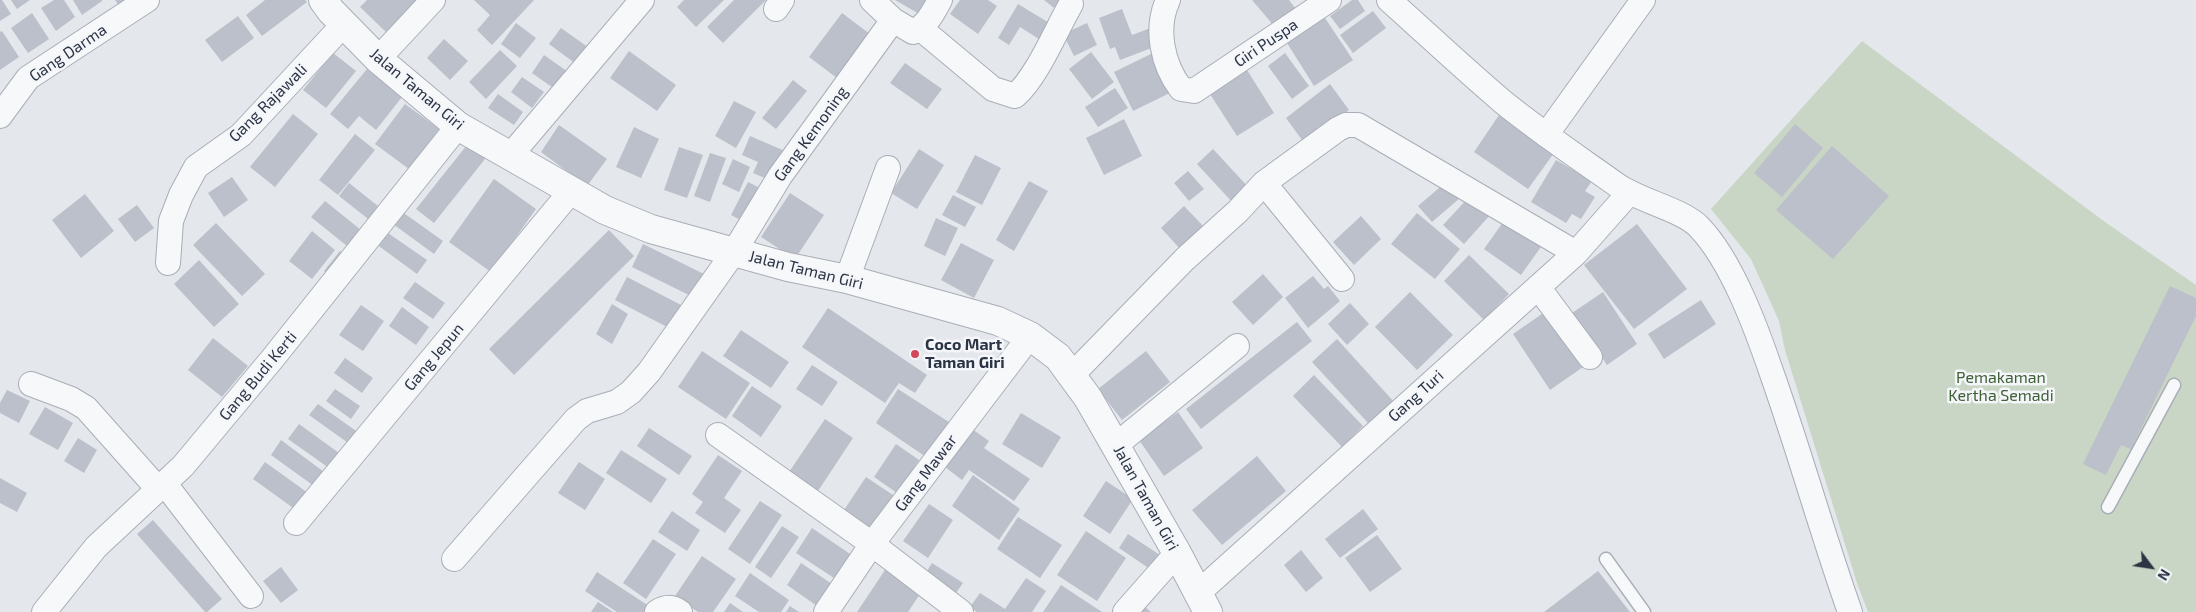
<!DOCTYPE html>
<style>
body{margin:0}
#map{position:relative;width:2196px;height:612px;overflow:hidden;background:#e4e7ec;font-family:"Exo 2",sans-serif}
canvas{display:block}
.north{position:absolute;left:2126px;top:542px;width:50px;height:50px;-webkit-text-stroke:4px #f4f6f9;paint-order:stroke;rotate:121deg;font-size:14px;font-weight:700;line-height:20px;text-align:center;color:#2b3445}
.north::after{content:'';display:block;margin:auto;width:18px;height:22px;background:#2b3445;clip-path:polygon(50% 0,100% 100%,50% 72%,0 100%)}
</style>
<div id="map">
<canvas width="2196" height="612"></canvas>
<div class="north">N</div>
</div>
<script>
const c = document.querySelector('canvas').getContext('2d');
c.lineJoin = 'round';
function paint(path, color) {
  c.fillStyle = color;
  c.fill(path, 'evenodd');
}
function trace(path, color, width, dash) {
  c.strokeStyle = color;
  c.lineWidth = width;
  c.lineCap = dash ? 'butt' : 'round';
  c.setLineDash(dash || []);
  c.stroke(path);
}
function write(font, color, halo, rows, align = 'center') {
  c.font = font + ' "Exo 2",sans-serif';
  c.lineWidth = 5;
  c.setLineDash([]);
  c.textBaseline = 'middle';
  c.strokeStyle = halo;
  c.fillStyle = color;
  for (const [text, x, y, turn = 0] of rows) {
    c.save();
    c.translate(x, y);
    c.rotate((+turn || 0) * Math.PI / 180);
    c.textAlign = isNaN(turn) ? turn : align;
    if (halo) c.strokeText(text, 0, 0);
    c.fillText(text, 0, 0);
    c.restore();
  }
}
paint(new Path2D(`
 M 1862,41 L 2105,222 L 2196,285 L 2196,612 L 1868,612 L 1857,583 L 1785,350 L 1779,321 L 1751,259 L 1711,209 Z`), '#c9d6c5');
paint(new Path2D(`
 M 0,0 L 2,0 L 11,14 L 0,21 Z
 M 11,0 L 30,0 L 17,9 Z
 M 54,0 L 64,0 L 75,17 L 56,31 L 41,8 Z
 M 73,0 L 102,0 L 102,1 L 82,15 Z
 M 115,0 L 131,0 L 120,7 Z
 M 265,0 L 305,0 L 307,2 L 262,36 L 246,15 Z
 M 367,0 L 416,0 L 418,2 L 388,34 L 360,7 Z
 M 474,0 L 534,0 L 492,45 L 477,30 L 490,15 Z
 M 684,0 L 724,0 L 696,27 L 677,7 Z
 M 734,0 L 766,0 L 723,43 L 707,27 Z
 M 895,0 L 930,0 L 921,15 Z
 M 960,0 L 988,0 L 997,6 L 978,34 L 950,14 Z
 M 1044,0 L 1060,0 L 1054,8 Z
 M 1252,0 L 1289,0 L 1296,9 L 1275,27 Z
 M 1352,0 L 1358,0 L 1365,11 L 1340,29 L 1330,16 Z
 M 1018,4 L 1051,24 L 1042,41 L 1020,27 L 1009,45 L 998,38 Z
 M 1122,9 L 1132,35 L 1156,26 L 1162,44 L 1120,60 L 1115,47 L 1110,49 L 1099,18 Z
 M 1373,11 L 1386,28 L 1353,53 L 1340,35 Z
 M 32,13 L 49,39 L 28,53 L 11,28 Z
 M 842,13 L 874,37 L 841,81 L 809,57 Z
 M 238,16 L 254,38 L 222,62 L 205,40 Z
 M 1325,18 L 1353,60 L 1314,86 L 1287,43 Z
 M 516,23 L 536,38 L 520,58 L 501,44 Z
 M 1087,23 L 1097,45 L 1074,56 L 1063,34 Z
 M 561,28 L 592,50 L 580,67 L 549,44 Z
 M 2,31 L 19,57 L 0,70 L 0,32 Z
 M 444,39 L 468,61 L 450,80 L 427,58 Z
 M 500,50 L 517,66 L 486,99 L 469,82 Z
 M 629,51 L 676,85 L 657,111 L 610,78 Z
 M 1091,52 L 1114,82 L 1092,99 L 1069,69 Z
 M 333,53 L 356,71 L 326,108 L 303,90 Z
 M 1153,53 L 1172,92 L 1133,111 L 1114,72 Z
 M 1285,53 L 1309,86 L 1292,99 L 1268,66 Z
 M 544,55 L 571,74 L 559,92 L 532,73 Z
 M 905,63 L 942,89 L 927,109 L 890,83 Z
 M 367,69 L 402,97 L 376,130 L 359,116 L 348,129 L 330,114 Z
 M 1247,70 L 1274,113 L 1237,136 L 1210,94 Z
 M 522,77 L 544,92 L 532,108 L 511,92 Z
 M 793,80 L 807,91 L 776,129 L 762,118 Z
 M 1330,84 L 1349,110 L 1305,144 L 1286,118 Z
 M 1115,88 L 1128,108 L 1098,127 L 1085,107 Z
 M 498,94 L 523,112 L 514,125 L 488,108 Z
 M 734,101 L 756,112 L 736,148 L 715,136 Z
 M 405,104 L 439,129 L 409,169 L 375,144 Z
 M 293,114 L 318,134 L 275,187 L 250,167 Z
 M 1499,115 L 1554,153 L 1528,189 L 1474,152 Z
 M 1124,119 L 1142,156 L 1104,175 L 1086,138 Z
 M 1795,124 L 1823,148 L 1782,197 L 1754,173 Z
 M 559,125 L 607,159 L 587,186 L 541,152 Z
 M 634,127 L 659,139 L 641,178 L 616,167 Z
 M 355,134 L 375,150 L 338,195 L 319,180 Z
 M 750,136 L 785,151 L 772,181 L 753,173 L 758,162 L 742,155 Z
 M 471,140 L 489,154 L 434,223 L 416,209 Z
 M 1832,146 L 1889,196 L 1833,259 L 1776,210 Z
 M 679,147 L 703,155 L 687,198 L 664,190 Z
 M 919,149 L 944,165 L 917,209 L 891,193 Z
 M 1213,149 L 1250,189 L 1234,204 L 1197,164 Z
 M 710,153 L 726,158 L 710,202 L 694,196 Z
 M 975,155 L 1001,168 L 982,205 L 956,192 Z
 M 733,159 L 750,167 L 739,192 L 722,184 Z
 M 1556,160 L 1592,181 L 1585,191 L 1595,197 L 1581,219 L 1572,214 L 1566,223 L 1531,202 Z
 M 1188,171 L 1204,189 L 1189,201 L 1174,183 Z
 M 232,177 L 248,200 L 224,217 L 208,193 Z
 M 494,179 L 536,209 L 491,272 L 449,242 Z
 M 1029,181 L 1048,191 L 1014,251 L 996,240 Z
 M 748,182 L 764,190 L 748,224 L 731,215 Z
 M 1446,182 L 1460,198 L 1432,222 L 1418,206 Z
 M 349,183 L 383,210 L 372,222 L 339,196 Z
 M 790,193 L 824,215 L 795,259 L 761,237 Z
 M 85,194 L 114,231 L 81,258 L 52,220 Z
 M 953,195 L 976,207 L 965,227 L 942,215 Z
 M 1470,196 L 1491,214 L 1464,244 L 1443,225 Z
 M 325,201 L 361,230 L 347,246 L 311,217 Z
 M 137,205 L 154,228 L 135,242 L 118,219 Z
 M 1184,206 L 1206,229 L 1182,251 L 1161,228 Z
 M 401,211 L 443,241 L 434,254 L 393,224 Z
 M 1417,213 L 1460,249 L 1435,279 L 1391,244 Z
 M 1361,216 L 1381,239 L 1354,265 L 1333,242 Z
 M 936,218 L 958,228 L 945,256 L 924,246 Z
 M 1506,218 L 1543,244 L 1521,275 L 1484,249 Z
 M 216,223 L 265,274 L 242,296 L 193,245 Z
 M 1637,224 L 1687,289 L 1634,329 L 1584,265 Z
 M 609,230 L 634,256 L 514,375 L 489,349 Z
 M 312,231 L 335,250 L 312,279 L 289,261 Z
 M 385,231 L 427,260 L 417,274 L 376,244 Z
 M 961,243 L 994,260 L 974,298 L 941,280 Z
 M 643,244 L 706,275 L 695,298 L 632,267 Z
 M 340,251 L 349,258 L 333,278 L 324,271 Z
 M 1469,255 L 1509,294 L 1484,320 L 1444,281 Z
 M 199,260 L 239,304 L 214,327 L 174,284 Z
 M 1263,274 L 1283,297 L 1253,325 L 1232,302 Z
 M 1313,276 L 1324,289 L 1328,286 L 1340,301 L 1308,328 L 1285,298 Z
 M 627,277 L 685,307 L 673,330 L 615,300 Z
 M 415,282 L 445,303 L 433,319 L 403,298 Z
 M 2170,286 L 2196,298 L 2196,316 L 2131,449 L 2121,445 L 2106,475 L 2083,464 Z
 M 1410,292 L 1453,335 L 1417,370 L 1375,327 Z
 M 1603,292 L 1637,344 L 1607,365 L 1572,313 Z
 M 1701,300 L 1716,324 L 1664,359 L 1648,334 Z
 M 1350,303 L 1369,324 L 1347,345 L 1328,324 Z
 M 612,304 L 628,314 L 612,344 L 596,334 Z
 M 361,305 L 384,321 L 363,351 L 339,335 Z
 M 402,307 L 429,327 L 416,345 L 389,326 Z
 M 828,308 L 927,375 L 915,393 L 899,383 L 885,403 L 802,347 Z
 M 1549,309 L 1586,365 L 1550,390 L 1513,334 Z
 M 1297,322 L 1312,341 L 1201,429 L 1186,409 Z
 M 741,330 L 789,362 L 771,388 L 723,356 Z
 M 213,338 L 248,366 L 222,397 L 188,370 Z
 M 1337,339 L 1395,403 L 1370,425 L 1312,362 Z
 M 702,351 L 750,383 L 726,419 L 678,387 Z
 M 1146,351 L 1170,382 L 1122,420 L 1098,389 Z
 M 345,358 L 373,378 L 362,393 L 334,373 Z
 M 812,365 L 838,382 L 822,406 L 796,389 Z
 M 1314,375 L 1363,426 L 1342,447 L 1293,396 Z
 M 752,386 L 782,406 L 761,437 L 732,416 Z
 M 335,389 L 360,406 L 351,419 L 326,401 Z
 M 898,389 L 955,426 L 932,461 L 876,423 Z
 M 7,390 L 30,401 L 19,423 L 0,413 L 0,403 Z
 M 318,404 L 359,433 L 351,445 L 309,415 Z
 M 45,407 L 73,423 L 58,450 L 29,434 Z
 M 1178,412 L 1203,448 L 1164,476 L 1139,440 Z
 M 1021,413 L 1061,437 L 1042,468 L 1002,444 Z
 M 825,419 L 853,438 L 816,494 L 787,475 Z
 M 299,424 L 339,453 L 329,468 L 288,439 Z
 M 649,428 L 692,456 L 679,475 L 637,446 Z
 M 972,429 L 989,441 L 984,448 L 1030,479 L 1014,501 L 969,470 L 962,480 L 945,467 Z
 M 78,438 L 97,450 L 84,473 L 64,461 Z
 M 281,440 L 324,472 L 314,486 L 271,455 Z
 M 896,444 L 919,460 L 897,493 L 874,477 Z
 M 621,450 L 667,479 L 651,503 L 606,473 Z
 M 718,455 L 742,471 L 724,498 L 741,510 L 725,533 L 695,513 L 703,502 L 692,494 Z
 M 1257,456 L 1286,491 L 1222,545 L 1192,510 Z
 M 265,462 L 308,493 L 296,510 L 253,479 Z
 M 579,462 L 605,479 L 585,510 L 558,493 Z
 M 973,475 L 1020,509 L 999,540 L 952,506 Z
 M 866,477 L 899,499 L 877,533 L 844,510 Z
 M 0,478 L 27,493 L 17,512 L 0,503 Z
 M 1106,481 L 1133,499 L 1110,534 L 1083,516 Z
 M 760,501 L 782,515 L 750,564 L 728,549 Z
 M 929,504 L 953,520 L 928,558 L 903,541 Z
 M 1363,509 L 1378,529 L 1340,558 L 1325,539 Z
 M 672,511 L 700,530 L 687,551 L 658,532 Z
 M 1018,517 L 1062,545 L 1040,578 L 997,549 Z
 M 153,520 L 222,599 L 207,612 L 205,612 L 137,534 Z
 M 782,526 L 799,537 L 771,578 L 755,567 Z
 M 812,528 L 856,558 L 840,582 L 796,553 Z
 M 1086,531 L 1126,558 L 1097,601 L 1057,575 Z
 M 1128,534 L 1163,557 L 1153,571 L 1119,548 Z
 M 1377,535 L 1402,569 L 1370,592 L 1345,558 Z
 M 653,539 L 676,554 L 646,599 L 623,583 Z
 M 1301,550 L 1323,578 L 1306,592 L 1284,565 Z
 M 702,556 L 736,579 L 713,612 L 698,612 L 675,596 Z
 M 801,563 L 835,586 L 820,608 L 787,585 Z
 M 932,563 L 963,583 L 953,597 L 923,577 Z
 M 281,567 L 298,590 L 281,603 L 263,581 Z
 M 885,570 L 920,594 L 908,612 L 857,612 Z
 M 1598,571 L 1630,612 L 1544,612 Z
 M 597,572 L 652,608 L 650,612 L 617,612 L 585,591 Z
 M 750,573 L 789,600 L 781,612 L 759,612 L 735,596 Z
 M 1026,578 L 1046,591 L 1032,612 L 977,612 L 970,607 L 980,593 L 1005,609 Z
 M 1061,585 L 1102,612 L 1043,612 Z
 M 598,602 L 613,612 L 591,612 Z
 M 1139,602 L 1151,612 L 1131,612 Z
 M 730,603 L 743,612 L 724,612 Z
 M 790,606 L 799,612 L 786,612 Z`), '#bbc0ca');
const service = new Path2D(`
 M 2108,507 L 2174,385
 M 1606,559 L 1644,612`);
const minor = new Path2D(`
 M 872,0 L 893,20 L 913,32 C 927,26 933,12 940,0
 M 1168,0 C 1155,28 1162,64 1181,89 L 1194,91 L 1329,0
 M 1389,0 C 1427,34 1464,69 1503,102 C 1540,132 1579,158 1617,185 C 1640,201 1683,210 1699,227 C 1732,261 1757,330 1772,374 C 1800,453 1822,533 1850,612
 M 776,9 L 782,0
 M 921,29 L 993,89 L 1015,96 C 1037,77 1056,30 1071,4
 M 378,59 L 433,0
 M 0,116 L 28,78 L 147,0
 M 1546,135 L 1643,0
 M 510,156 L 642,0
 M 1264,183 L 1342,279
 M 168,263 L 171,221 L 181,195 L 196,167 L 241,135 L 344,24
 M 847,279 L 888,168
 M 1538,287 L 1590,357
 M 1072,375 L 1185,259 L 1238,211 L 1264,183 L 1338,129 L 1346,125 L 1358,125 L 1576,253
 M 31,384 L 71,399 L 86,408 L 159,490
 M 718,435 L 872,544 L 961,612
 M 1116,445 L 1237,346
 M 165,484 L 251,596
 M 296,523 L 572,190
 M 454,559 L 576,419 L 587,411 L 617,402 L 631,392 L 649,372 L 734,252 L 780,176 L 893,20
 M 1198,593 L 1576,253 L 1629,193
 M 44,612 L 96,547 L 183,466 L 273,358 L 458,126
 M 657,612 C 665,607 672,606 680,612
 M 826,612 L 872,544 L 1030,336
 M 1125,612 L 1177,553`);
const tertiary = new Path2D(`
 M 323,0 L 331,11 L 378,59 L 458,126 L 605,210 L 651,229 L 788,267 L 847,279 L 998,321 L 1030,336 L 1058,357 L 1088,398 L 1177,553 L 1208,612`);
trace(service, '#a9aeb7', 15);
trace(minor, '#a9aeb7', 26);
trace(tertiary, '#a9aeb7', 30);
trace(service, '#f7f8fa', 12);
trace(minor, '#f7f8fa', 24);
trace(tertiary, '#f7f8fa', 28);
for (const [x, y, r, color] of [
 [915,354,5,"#d1495b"]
]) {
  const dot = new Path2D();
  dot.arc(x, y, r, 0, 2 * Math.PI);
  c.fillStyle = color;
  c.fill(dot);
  trace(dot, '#f4f6f9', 2);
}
write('16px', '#2b3445', '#f4f6f9', [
 ["Giri Puspa",1266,43,-34],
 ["Gang Darma",68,53,-34],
 ["Jalan Taman Giri",417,89,40],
 ["Gang Rajawali",268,103,-45],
 ["Gang Kemoning",811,134,-54],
 ["Jalan Taman Giri",806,270,14],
 ["Gang Jepun",434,357,-50],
 ["Gang Budi Kerti",258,376,-50],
 ["Gang Turi",1416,396,-42],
 ["Gang Mawar",926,473,-53],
 ["Jalan Taman Giri",1146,498,61]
]);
write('bold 16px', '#2b3445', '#f4f6f9', [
 ["Coco Mart",925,345],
 ["Taman Giri",925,363]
], 'left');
write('16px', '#3f6138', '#f4f6f9', [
 ["Pemakaman",2001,378],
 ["Kertha Semadi",2001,396]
]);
</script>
